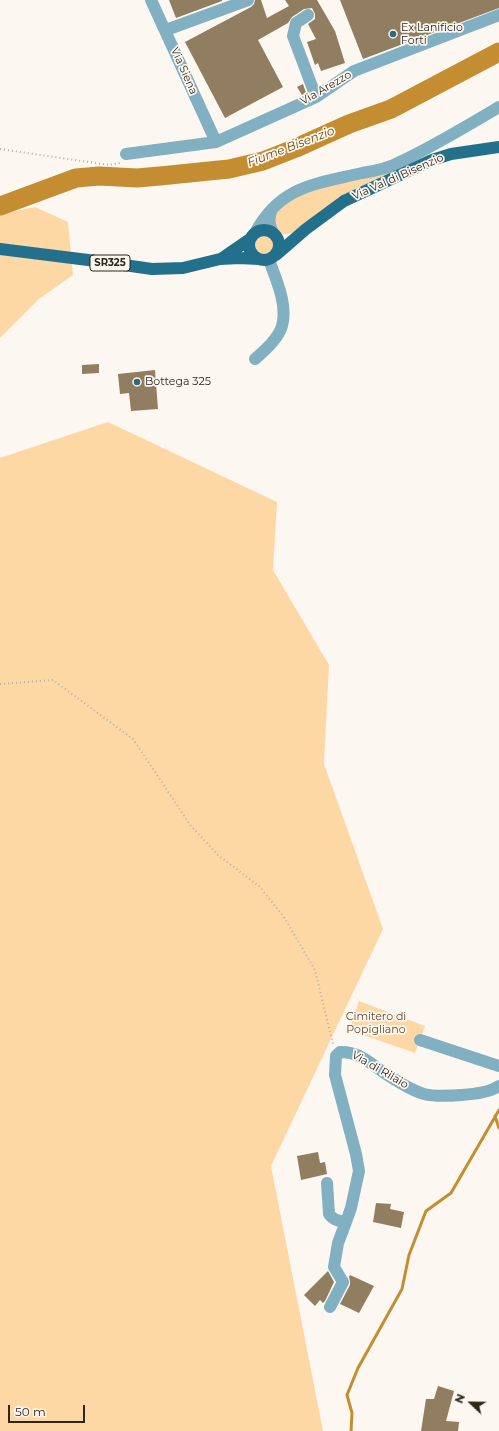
<!DOCTYPE html>
<style>
body{margin:0}
#map{position:relative;width:499px;height:1431px;overflow:hidden;background:#fcf7f1;font-family:Montserrat,sans-serif}
canvas{display:block}
.north{position:absolute;left:451px;top:1383px;width:40px;height:40px;-webkit-text-stroke:3px #fcf7f1;paint-order:stroke;rotate:292deg;font-size:11px;font-weight:700;line-height:16px;text-align:center;color:#2e261a}
.north::after{content:'';display:block;margin:auto;width:14px;height:18px;background:#2e261a;clip-path:polygon(50% 0,100% 100%,50% 72%,0 100%)}
.scale{position:absolute;left:8px;top:1405px;width:77px;height:18px;box-sizing:border-box;border:2px solid #2e261a;border-top:0;padding-left:5px;font-size:12px;line-height:14px;white-space:nowrap;color:#2e261a;-webkit-text-stroke:3px #fcf7f1;paint-order:stroke}
</style>
<div id="map">
<canvas width="499" height="1431"></canvas>
<div class="north">N</div>
<div class="scale">50 m</div>
</div>
<script>
const c = document.querySelector('canvas').getContext('2d');
c.lineJoin = 'round';
function paint(path, color) {
  c.fillStyle = color;
  c.fill(path, 'evenodd');
}
function trace(path, color, width, dash) {
  c.strokeStyle = color;
  c.lineWidth = width;
  c.lineCap = dash ? 'butt' : 'round';
  c.setLineDash(dash || []);
  c.stroke(path);
}
function write(font, color, halo, rows, align = 'center') {
  c.font = font + ' Montserrat,sans-serif';
  c.lineWidth = 3.5;
  c.setLineDash([]);
  c.textBaseline = 'middle';
  c.strokeStyle = halo;
  c.fillStyle = color;
  for (const [text, x, y, turn = 0] of rows) {
    c.save();
    c.translate(x, y);
    c.rotate((+turn || 0) * Math.PI / 180);
    c.textAlign = isNaN(turn) ? turn : align;
    if (halo) c.strokeText(text, 0, 0);
    c.fillText(text, 0, 0);
    c.restore();
  }
}
paint(new Path2D(`
 M 400,164 L 403,172 L 305,227 C 295,232 287,236 276,234 L 274,209 L 301,190 Z
 M 35,207 L 68,222 L 73,275 L 39,299 L 0,338 L 0,214 Z
 M 261,231 C 276,231 282,241 275,255 L 256,258 L 252,253 L 250,246 Z
 M 108,422 L 277,502 L 273,570 L 329,665 L 324,764 L 383,929 L 271,1166 L 323,1431 L 0,1431 L 0,458 Z
 M 359,1001 L 425,1026 L 415,1053 L 349,1030 Z`), '#fed8a4');
trace(new Path2D(`
 M 495,1116 L 499,1128
 M 351,1431 L 352,1413 L 347,1395 L 358,1368 L 402,1289 L 409,1255 L 426,1211 L 451,1193 L 499,1110`), '#c58d31', 3);
trace(new Path2D(`
 M 0,206 L 76,178 L 99,176 L 137,178 L 160,176 L 229,169 L 263,161 L 296,148 L 349,124 L 391,109 L 499,52`), '#c58d31', 19);
paint(new Path2D(`
 M 169,0 L 222,0 L 222,1 L 176,18 Z
 M 255,0 L 261,0 L 267,18 L 289,6 L 285,0 L 317,0 L 335,31 L 345,63 L 321,71 L 318,63 L 315,65 L 307,42 L 316,39 L 308,24 L 315,19 L 315,14 L 312,8 L 304,9 L 292,17 L 288,23 L 258,40 L 283,87 L 225,118 L 185,42 L 251,7 L 254,4 Z
 M 340,0 L 499,0 L 499,8 L 363,59 Z
 M 303,84 L 306,93 L 302,95 L 297,87 Z
 M 99,364 L 99,373 L 82,374 L 82,365 Z
 M 155,370 L 158,409 L 131,411 L 129,393 L 120,394 L 118,374 Z
 M 318,1152 L 320,1163 L 325,1162 L 327,1174 L 301,1180 L 297,1156 Z
 M 376,1203 L 391,1204 L 390,1209 L 404,1212 L 401,1228 L 373,1222 Z
 M 328,1271 L 334,1282 L 325,1301 L 323,1303 L 320,1300 L 315,1306 L 304,1295 Z
 M 350,1275 L 374,1286 L 359,1313 L 340,1304 L 350,1285 L 350,1281 L 349,1277 Z
 M 438,1386 L 454,1391 L 446,1421 L 459,1422 L 458,1431 L 421,1431 L 426,1399 L 434,1399 Z`), '#917d60');
trace(new Path2D(`
 M 0,149 L 109,165 L 120,163
 M 0,684 L 53,680 L 133,739 L 191,826 L 218,855 L 260,887 L 284,917 L 315,970 L 333,1044`), '#b4aea6', 2, [1, 3]);
trace(new Path2D(`
 M 151,0 L 216,142
 M 308,15 L 296,23 L 293,36 L 316,97
 M 166,30 L 248,0
 M 126,154 L 216,142 L 316,97 L 354,71 L 499,15
 M 272,209 C 268,219 269,224 273,233
 M 255,233 C 280,186 315,184 362,173 C 375,171 389,168 400,162 C 434,146 467,126 499,107
 M 255,359 C 265,350 278,339 282,326 C 288,305 276,279 269,260
 M 420,1040 L 499,1066
 M 327,1183 L 329,1214 C 333,1220 339,1221 346,1222 L 351,1208 L 359,1171 L 356,1154 L 335,1075 L 336,1056 L 340,1052 C 358,1051 370,1063 383,1072 C 395,1080 410,1090 424,1094 C 436,1097 449,1096 461,1095 C 474,1094 488,1093 499,1086
 M 330,1307 L 343,1282 L 334,1267 L 338,1243 L 346,1222`), '#82b0c3', 12);
trace(new Path2D(`
 M249 245a15 15 0 1 1 30 0a15 15 0 1 1-30 0Z
 M 0,249 L 96,261 L 152,269 L 183,268 L 220,259 L 239,258 L 259,259
 M 276,255 L 306,229 L 344,201 L 432,160 L 451,154 L 499,147
 M 221,259 L 250,239`), '#22708b', 12);
for (const [x, y, r, color] of [
 [393,34,4,"#2d6980"],
 [137,382,4,"#2d6980"]
]) {
  const dot = new Path2D();
  dot.arc(x, y, r, 0, 2 * Math.PI);
  c.fillStyle = color;
  c.fill(dot);
  trace(dot, '#fcf7f1', 1.5);
}
for (const [x, y, w] of [
 [110,263,40]
]) {
  const box = new Path2D();
  box.roundRect(x - w / 2, y - 8, w, 16, 3);
  c.fillStyle = '#fcf7f1';
  c.fill(box);
  trace(box, '#2e261a', 1);
}
write('bold 10px', '#2e261a', null, [
 ["SR325",110,263]
]);
write('11px', '#2e261a', '#fcf7f1', [
 ["Ex Lanificio",401,28],
 ["Forti",401,41],
 ["Bottega 325",145,382]
], 'left');
write('11px', '#2e261a', '#fcf7f1', [
 ["Via Siena",184,71,66],
 ["Via Arezzo",326,88,-30],
 ["Via Val di Bisenzio",398,177,-24],
 ["Via di Rilaio",380,1070,30]
]);
write('11px', '#634b26', '#fcf7f1', [
 ["Cimitero di",376,1017],
 ["Popigliano",376,1030]
]);
write('italic 12px', '#6f4900', '#fcf7f1', [
 ["Fiume Bisenzio",291,147,-21]
]);
</script>
